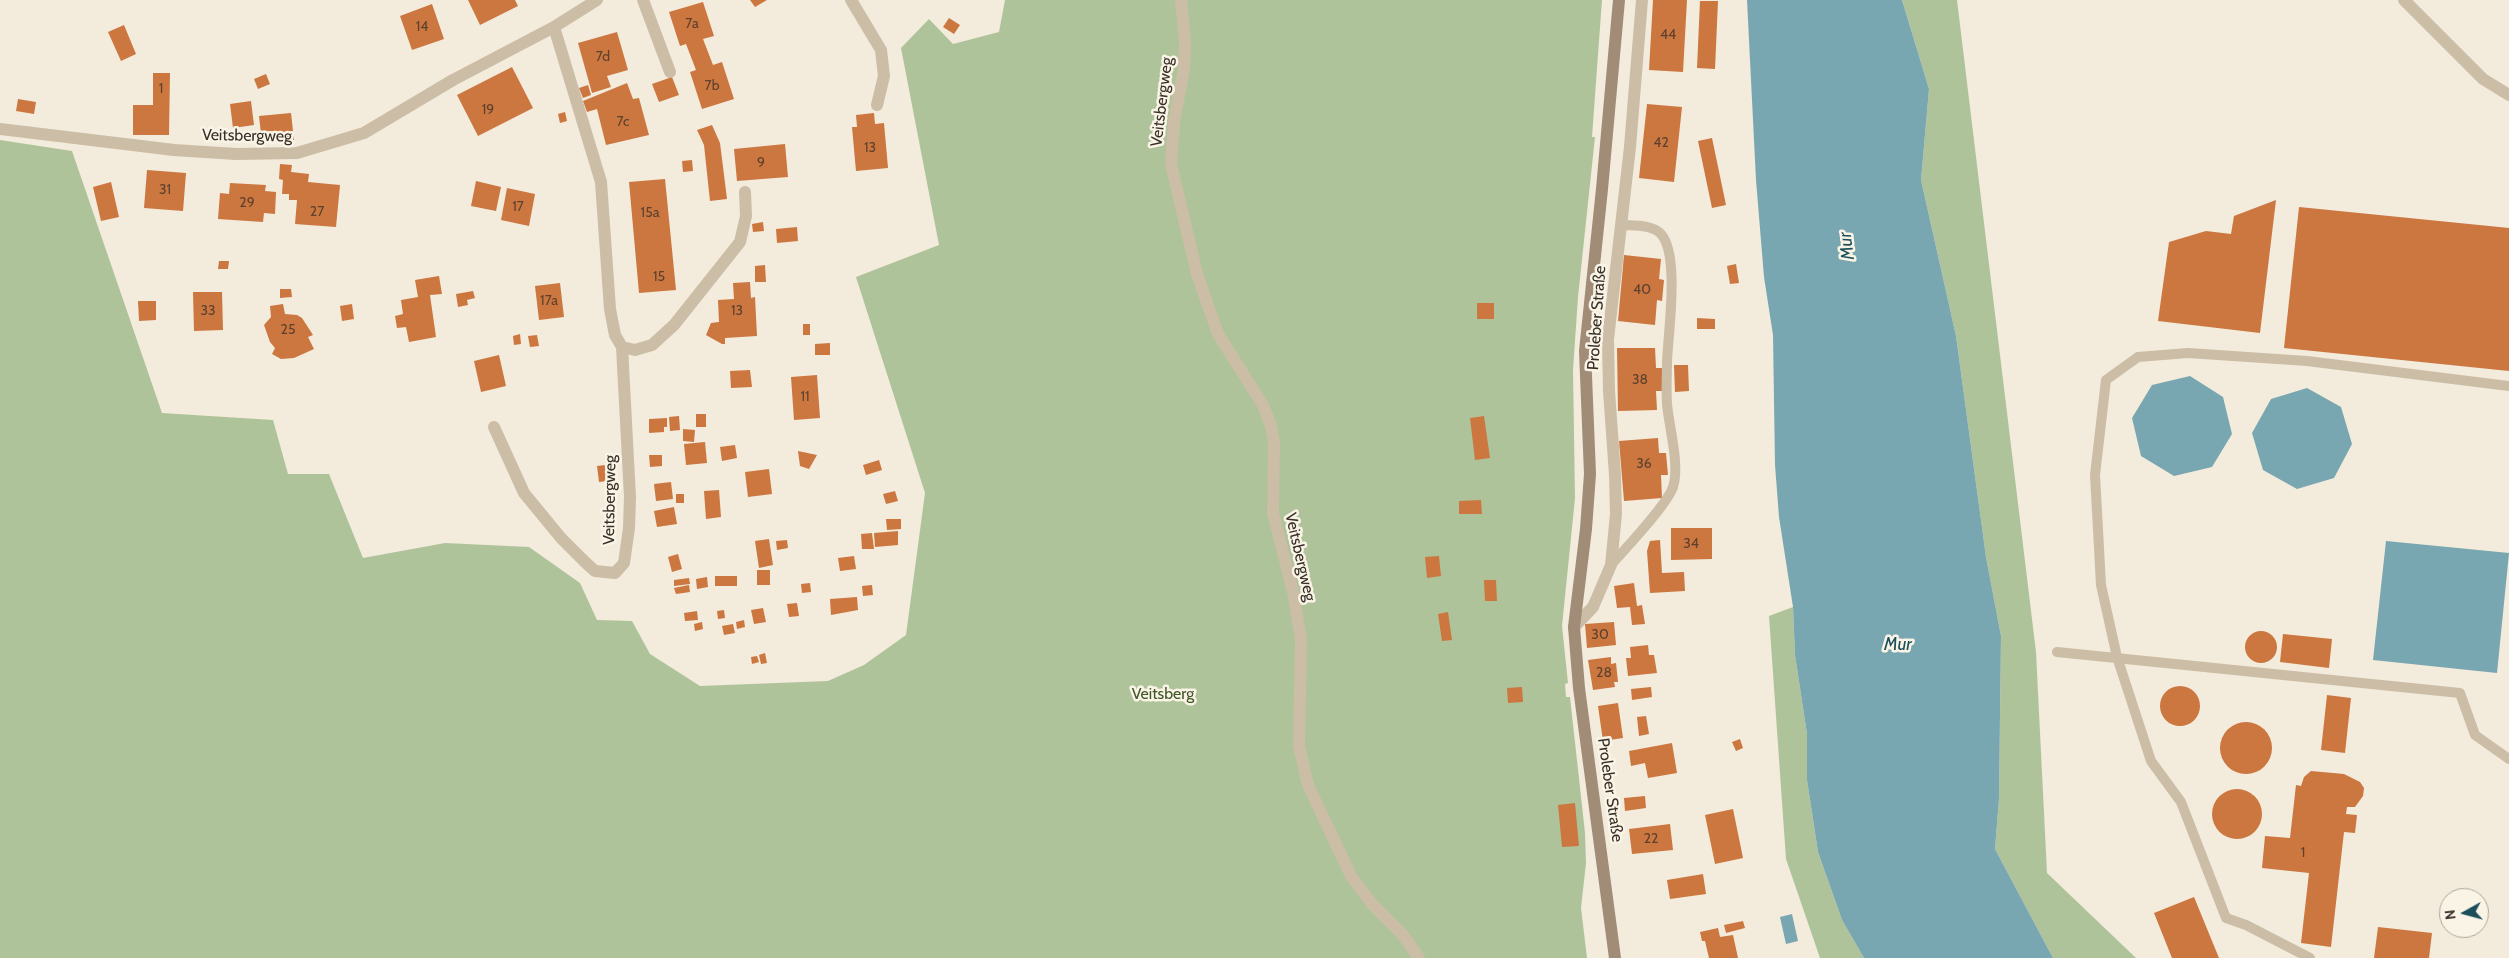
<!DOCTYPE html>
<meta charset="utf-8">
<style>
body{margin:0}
#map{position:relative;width:2509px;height:958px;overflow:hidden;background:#f3ebdb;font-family:Cabin,sans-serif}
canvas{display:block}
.north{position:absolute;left:2439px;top:888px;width:50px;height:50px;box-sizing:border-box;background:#faf4e7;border:1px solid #aca59a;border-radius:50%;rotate:263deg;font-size:14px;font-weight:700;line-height:20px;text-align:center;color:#382f27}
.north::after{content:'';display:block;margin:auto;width:18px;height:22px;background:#1b4e5b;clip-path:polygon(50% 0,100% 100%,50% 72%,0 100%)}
</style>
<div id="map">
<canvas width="2509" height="958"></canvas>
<div class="north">N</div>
</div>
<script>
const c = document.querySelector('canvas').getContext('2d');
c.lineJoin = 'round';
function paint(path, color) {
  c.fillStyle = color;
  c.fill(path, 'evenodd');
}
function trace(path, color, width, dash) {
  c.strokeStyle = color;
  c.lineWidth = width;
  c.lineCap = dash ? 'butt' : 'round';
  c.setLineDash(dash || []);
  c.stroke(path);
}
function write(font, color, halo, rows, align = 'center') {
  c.font = font + ' Cabin,sans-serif';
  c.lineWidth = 5;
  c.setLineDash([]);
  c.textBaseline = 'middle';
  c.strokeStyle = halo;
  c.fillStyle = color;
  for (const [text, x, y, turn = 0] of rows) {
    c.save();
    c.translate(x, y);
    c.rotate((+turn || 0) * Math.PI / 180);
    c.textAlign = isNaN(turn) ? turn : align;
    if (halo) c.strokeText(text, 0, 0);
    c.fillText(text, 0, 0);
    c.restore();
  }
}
paint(new Path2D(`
 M 1005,0 L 1602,0 L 1592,137 L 1595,137 L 1578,297 L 1573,370 L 1575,498 L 1562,626 L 1568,683 L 1565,684 L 1566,697 L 1570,697 L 1585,833 L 1586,863 L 1581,908 L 1587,958 L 0,958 L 0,140 L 72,151 L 162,413 L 273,420 L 288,474 L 329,474 L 363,558 L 445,543 L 529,547 L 580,583 L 597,620 L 632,621 L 650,654 L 700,686 L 828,681 L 864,665 L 906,635 L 925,493 L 856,277 L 939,245 L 901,48 L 929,19 L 953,44 L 999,32 Z
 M 1902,0 L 1957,0 L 2036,652 L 2047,873 L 2136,958 L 2053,958 L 1995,849 L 1999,799 L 2001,636 L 1986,557 L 1956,336 L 1921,180 L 1929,89 Z
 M 1793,607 L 1795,655 L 1807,734 L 1807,780 L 1818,852 L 1842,920 L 1864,958 L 1820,958 L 1786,859 L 1769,616 Z`), '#afc39a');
paint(new Path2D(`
 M 1747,0 L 1902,0 L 1929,89 L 1921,180 L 1956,336 L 1986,557 L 2001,636 L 1999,799 L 1995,849 L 2053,958 L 1864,958 L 1842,920 L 1818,852 L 1807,780 L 1807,734 L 1795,655 L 1793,607 L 1779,517 L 1775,465 L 1773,335 L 1764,277 L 1756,180 Z
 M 2190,376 L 2223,397 L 2232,434 L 2212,467 L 2174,476 L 2141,456 L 2132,418 L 2152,385 Z
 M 2307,388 L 2341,407 L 2352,444 L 2334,478 L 2297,489 L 2263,470 L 2252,433 L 2271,399 Z
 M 2386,541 L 2509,553 L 2497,673 L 2373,660 Z
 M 1792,914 L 1798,941 L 1786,944 L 1780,917 Z`), '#78a7b2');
paint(new Path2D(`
 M 468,0 L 515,0 L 518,6 L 480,25 Z
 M 750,0 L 767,0 L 755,7 Z
 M 1653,0 L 1687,0 L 1683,72 L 1649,70 Z
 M 1700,1 L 1718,1 L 1715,69 L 1697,68 Z
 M 703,2 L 714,36 L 703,39 L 713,65 L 722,62 L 734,99 L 702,109 L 690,72 L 696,70 L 686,44 L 680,46 L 669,12 Z
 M 432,4 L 444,39 L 412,50 L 400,16 Z
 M 949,18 L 960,25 L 954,34 L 943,27 Z
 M 124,25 L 136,54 L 121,61 L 108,32 Z
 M 617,32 L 628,70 L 607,76 L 611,87 L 592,93 L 578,43 Z
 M 512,67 L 533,108 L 478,136 L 457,95 Z
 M 153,73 L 170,73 L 169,135 L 133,135 L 133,105 L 153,105 Z
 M 266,74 L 270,84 L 258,89 L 254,79 Z
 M 672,77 L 679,95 L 659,102 L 652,84 Z
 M 627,83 L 633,99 L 639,98 L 649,135 L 606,145 L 597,109 L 587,112 L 583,101 Z
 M 588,85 L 591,95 L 583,98 L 579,88 Z
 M 18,99 L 36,102 L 34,114 L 16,111 Z
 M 251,101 L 254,125 L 233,128 L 230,104 Z
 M 1647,104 L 1682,107 L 1674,182 L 1639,178 Z
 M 565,112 L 567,121 L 560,123 L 558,114 Z
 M 291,113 L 294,140 L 262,143 L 259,116 Z
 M 874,113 L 875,124 L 884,123 L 888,168 L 856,171 L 852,127 L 857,127 L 856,115 Z
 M 712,125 L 720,143 L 727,199 L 710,201 L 704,145 L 697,130 Z
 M 223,130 L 224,139 L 212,141 L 210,131 Z
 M 1712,138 L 1726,205 L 1712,208 L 1698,141 Z
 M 785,144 L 788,177 L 737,181 L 734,149 Z
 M 692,160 L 693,171 L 683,172 L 682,161 Z
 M 280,164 L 292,165 L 291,172 L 309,174 L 308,182 L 340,185 L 336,227 L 295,224 L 297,200 L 289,200 L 289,194 L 282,194 L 283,180 L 279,179 Z
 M 147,170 L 186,173 L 183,211 L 144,208 Z
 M 665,179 L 676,290 L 639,293 L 629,182 Z
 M 476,181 L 501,187 L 496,211 L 471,206 Z
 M 111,182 L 119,217 L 101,221 L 93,187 Z
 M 230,183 L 266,185 L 265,191 L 276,192 L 275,214 L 264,213 L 263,222 L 218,219 L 220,193 L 229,194 Z
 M 507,188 L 535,194 L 529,226 L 501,220 Z
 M 2276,200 L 2260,333 L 2158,321 L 2169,242 L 2206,231 L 2231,234 L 2234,216 Z
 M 2299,207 L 2509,228 L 2509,371 L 2284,348 Z
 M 763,222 L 764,231 L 753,232 L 752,224 Z
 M 797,227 L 798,241 L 777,243 L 776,229 Z
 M 1624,255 L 1661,259 L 1659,279 L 1664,280 L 1662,301 L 1657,300 L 1655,325 L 1618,321 Z
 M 219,261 L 229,261 L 228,269 L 218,269 Z
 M 1736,264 L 1739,283 L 1730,284 L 1727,266 Z
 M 765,265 L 766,282 L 755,282 L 755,266 Z
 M 439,276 L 442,294 L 430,295 L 436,337 L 409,342 L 406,327 L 397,328 L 395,316 L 403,314 L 401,300 L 418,297 L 415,280 Z
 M 750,282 L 751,298 L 755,297 L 757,336 L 725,338 L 725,344 L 722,344 L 706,335 L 711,323 L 719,322 L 718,300 L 734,299 L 733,283 Z
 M 560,283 L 564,317 L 539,320 L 535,286 Z
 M 280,289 L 291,289 L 292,297 L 280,298 Z
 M 473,291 L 475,298 L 467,300 L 468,305 L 458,307 L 456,294 Z
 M 193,292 L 222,292 L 223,330 L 194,331 Z
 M 138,301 L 156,301 L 156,320 L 139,321 Z
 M 1477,303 L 1494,303 L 1494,319 L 1477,319 Z
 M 283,304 L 285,314 L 297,315 L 302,318 L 313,335 L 308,337 L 314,349 L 294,358 L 281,359 L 272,354 L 275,348 L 270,342 L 264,325 L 271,317 L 270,306 Z
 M 352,304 L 354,319 L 342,321 L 340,306 Z
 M 1697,318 L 1715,319 L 1715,329 L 1697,329 Z
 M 803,324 L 810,324 L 810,335 L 803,335 Z
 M 520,334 L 521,344 L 514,345 L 513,336 Z
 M 537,335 L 539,346 L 530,347 L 528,336 Z
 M 830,343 L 830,355 L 815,355 L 815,344 Z
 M 1617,348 L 1655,348 L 1656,368 L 1662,368 L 1662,391 L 1656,391 L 1657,410 L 1618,411 Z
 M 499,355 L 506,386 L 481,392 L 474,361 Z
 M 1674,365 L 1688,365 L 1689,391 L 1675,392 Z
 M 750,370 L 752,387 L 731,388 L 730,371 Z
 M 817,375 L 820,418 L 794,420 L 791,377 Z
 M 696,414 L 706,414 L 706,427 L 696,427 Z
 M 679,416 L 680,430 L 670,431 L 669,417 Z
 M 1484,416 L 1490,458 L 1475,460 L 1470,418 Z
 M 667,418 L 667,427 L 664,427 L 664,432 L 649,433 L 649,419 Z
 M 683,429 L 695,430 L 694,442 L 683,441 Z
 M 1658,438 L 1659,453 L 1666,453 L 1668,475 L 1661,475 L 1662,498 L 1624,501 L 1619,441 Z
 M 705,442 L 707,463 L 686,465 L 684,444 Z
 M 735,445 L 737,458 L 722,461 L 720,447 Z
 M 798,451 L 817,455 L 809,469 L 800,466 Z
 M 649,455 L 662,455 L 662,466 L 650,467 Z
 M 879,460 L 882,470 L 866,475 L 863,465 Z
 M 614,464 L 616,480 L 599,482 L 597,466 Z
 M 769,469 L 772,494 L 748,497 L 745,472 Z
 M 671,482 L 673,499 L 656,501 L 654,484 Z
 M 719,490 L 721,517 L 706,519 L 704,491 Z
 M 895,491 L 898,501 L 886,504 L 883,494 Z
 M 676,494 L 684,494 L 684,503 L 676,503 Z
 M 1481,500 L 1482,514 L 1459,514 L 1459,501 Z
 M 674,507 L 677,524 L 657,527 L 654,511 Z
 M 886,519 L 901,519 L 901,529 L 887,530 Z
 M 1671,528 L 1712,528 L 1712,559 L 1671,560 Z
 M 898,531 L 898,545 L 875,547 L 874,533 Z
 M 872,533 L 874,549 L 862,549 L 861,534 Z
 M 769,539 L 773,565 L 759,568 L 755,541 Z
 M 787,540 L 788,548 L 777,550 L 776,541 Z
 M 1660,540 L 1662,573 L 1684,572 L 1685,591 L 1650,593 L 1647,551 L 1650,541 Z
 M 678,554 L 682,569 L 672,572 L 668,557 Z
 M 854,556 L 856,569 L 840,571 L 838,558 Z
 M 1439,556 L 1441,576 L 1427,578 L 1425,557 Z
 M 757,570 L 770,570 L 770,585 L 757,585 Z
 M 715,576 L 737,576 L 737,586 L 715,586 Z
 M 707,577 L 708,587 L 697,589 L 696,579 Z
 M 689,578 L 690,584 L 674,586 L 674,580 Z
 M 1484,580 L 1496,580 L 1497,601 L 1485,601 Z
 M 810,583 L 811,592 L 802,593 L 801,584 Z
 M 1634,583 L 1637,606 L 1642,605 L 1645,624 L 1632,625 L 1630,607 L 1617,608 L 1614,586 Z
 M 689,585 L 690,592 L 676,594 L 674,588 Z
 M 872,585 L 873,595 L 863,596 L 862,586 Z
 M 857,597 L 858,610 L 831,615 L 830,599 Z
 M 797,603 L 799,616 L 789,617 L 787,604 Z
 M 763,608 L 766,622 L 754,624 L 751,610 Z
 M 724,610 L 725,618 L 718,619 L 717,611 Z
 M 697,611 L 698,620 L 685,621 L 684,613 Z
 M 1448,612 L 1452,640 L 1442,641 L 1438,614 Z
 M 744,620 L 745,627 L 737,629 L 736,622 Z
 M 702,622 L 703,629 L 695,631 L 694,624 Z
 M 1614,622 L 1616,645 L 1587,648 L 1585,624 Z
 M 733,624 L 735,633 L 724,635 L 722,626 Z
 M2245 647a16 16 0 1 1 32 0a16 16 0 1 1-32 0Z
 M 2283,634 L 2332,639 L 2329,668 L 2280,662 Z
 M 1648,645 L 1649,655 L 1654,655 L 1657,673 L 1628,676 L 1626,658 L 1631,658 L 1630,647 Z
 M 765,653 L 767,663 L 761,664 L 759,655 Z
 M 757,656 L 759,662 L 752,664 L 751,657 Z
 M 1611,657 L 1611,664 L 1616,663 L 1618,682 L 1614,682 L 1615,687 L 1593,690 L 1588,660 Z
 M2160 706a20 20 0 1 1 40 0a20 20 0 1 1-40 0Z
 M 1522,687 L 1523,702 L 1508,703 L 1507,688 Z
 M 1651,687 L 1652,697 L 1632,700 L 1631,689 Z
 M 2327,695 L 2351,698 L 2345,753 L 2321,750 Z
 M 1618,703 L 1623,738 L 1603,741 L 1598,706 Z
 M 1646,716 L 1649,734 L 1639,736 L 1637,717 Z
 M2220 748a26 26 0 1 1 52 0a26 26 0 1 1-52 0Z
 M 1740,739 L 1743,748 L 1736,751 L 1732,742 Z
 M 1672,743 L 1677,773 L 1648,778 L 1645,763 L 1631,766 L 1629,751 Z
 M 2311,771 L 2344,774 L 2360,782 L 2364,788 L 2363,796 L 2355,807 L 2347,807 L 2346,814 L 2357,815 L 2355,833 L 2344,832 L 2331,947 L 2301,943 L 2309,873 L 2262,868 L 2265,836 L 2290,838 L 2296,785 L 2301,786 L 2304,777 Z
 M2212 814a25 25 0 1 1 50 0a25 25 0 1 1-50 0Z
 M 1645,796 L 1646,808 L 1625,811 L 1624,798 Z
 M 1575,803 L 1579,846 L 1562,847 L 1558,805 Z
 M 1733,809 L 1743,858 L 1715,864 L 1705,815 Z
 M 1670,824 L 1673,850 L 1632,854 L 1629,829 Z
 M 1703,874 L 1706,894 L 1670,899 L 1667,880 Z
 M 2194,897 L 2219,958 L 2172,958 L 2154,913 Z
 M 1743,921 L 1745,928 L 1726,933 L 1724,925 Z
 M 2378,927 L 2432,933 L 2429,958 L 2374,958 Z
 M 1718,928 L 1720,937 L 1733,935 L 1738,958 L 1709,958 L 1705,941 L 1702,941 L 1700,932 Z`), '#cc7640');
trace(new Path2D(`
 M 1611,565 C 1625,549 1667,505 1673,487 C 1680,465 1669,427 1667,404 C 1666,390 1667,376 1667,362 C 1668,334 1680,255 1661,234 C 1652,224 1633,226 1621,225
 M 2057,652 L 2460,693 L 2475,735 L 2509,759
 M 2310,958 L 2246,925 L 2226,918 L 2181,802 L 2151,761 L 2117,657 L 2101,585 L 2095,475 L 2106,380 L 2138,357 L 2188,353 L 2307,361 L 2509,386`), '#ccbda6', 10);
trace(new Path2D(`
 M 643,0 L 670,72
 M 851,0 L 881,50 L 884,76 L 877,105
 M 1181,0 L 1185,42 L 1184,69 L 1174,121 L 1171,164 L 1197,274 L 1218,334 L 1263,405 L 1271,426 L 1274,441 L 1273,513 L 1293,592 L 1301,639 L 1299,746 L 1308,785 L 1351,876 L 1372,904 L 1403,935 L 1419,958
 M 2404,0 L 2483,79 L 2509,95
 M 0,129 L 174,150 L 236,154 L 297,153 L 364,133 L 453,80 L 554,27 L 597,0
 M 622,347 L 635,350 L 652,345 L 674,325 L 740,242 L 746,216 L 745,192
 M 494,427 L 524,493 L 561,538 L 585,562 L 595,571 L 615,573 L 624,563 L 629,528 L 630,497 L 622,347 L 615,335 L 610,309 L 601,182 L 554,27
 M 1574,627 L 1593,607 L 1611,565 L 1616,514 L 1615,475 L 1609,391 L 1608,339 L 1630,147 L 1642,0`), '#ccbda6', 12);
trace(new Path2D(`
 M 1615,958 L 1579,688 L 1574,627 L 1586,529 L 1590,474 L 1585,351 L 1602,189 L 1619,0`), '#a08c77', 12);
write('14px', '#5d412d', null, [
 ["7a",692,24],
 ["14",422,27],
 ["44",1668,35],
 ["7d",603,57],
 ["7b",712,86],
 ["1",161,89],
 ["19",488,110],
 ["7c",623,122],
 ["42",1661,143],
 ["13",870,148],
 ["9",761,163],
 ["31",165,190],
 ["29",247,203],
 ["17",518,207],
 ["27",317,212],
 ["15a",650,213],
 ["15",659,277],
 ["40",1642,290],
 ["17a",549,301],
 ["33",208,311],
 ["13",737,311],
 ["25",288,330],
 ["38",1640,380],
 ["11",805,397],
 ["36",1644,464],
 ["34",1691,544],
 ["30",1600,635],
 ["28",1604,673],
 ["22",1651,839],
 ["1",2303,853]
]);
write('16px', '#382f27', '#faf4e7', [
 ["Veitsbergweg",1162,102,-83],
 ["Veitsbergweg",247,136,1],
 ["Proleber Straße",1597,318,-86],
 ["Veitsbergweg",610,500,-89],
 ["Veitsbergweg",1300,557,77],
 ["Proleber Straße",1610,790,82]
]);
write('16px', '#40572a', '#faf4e7', [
 ["Veitsberg",1163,694]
]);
write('italic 18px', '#1b4e5b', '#faf4e7', [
 ["Mur",1847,246,-97],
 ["Mur",1898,645]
]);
</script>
